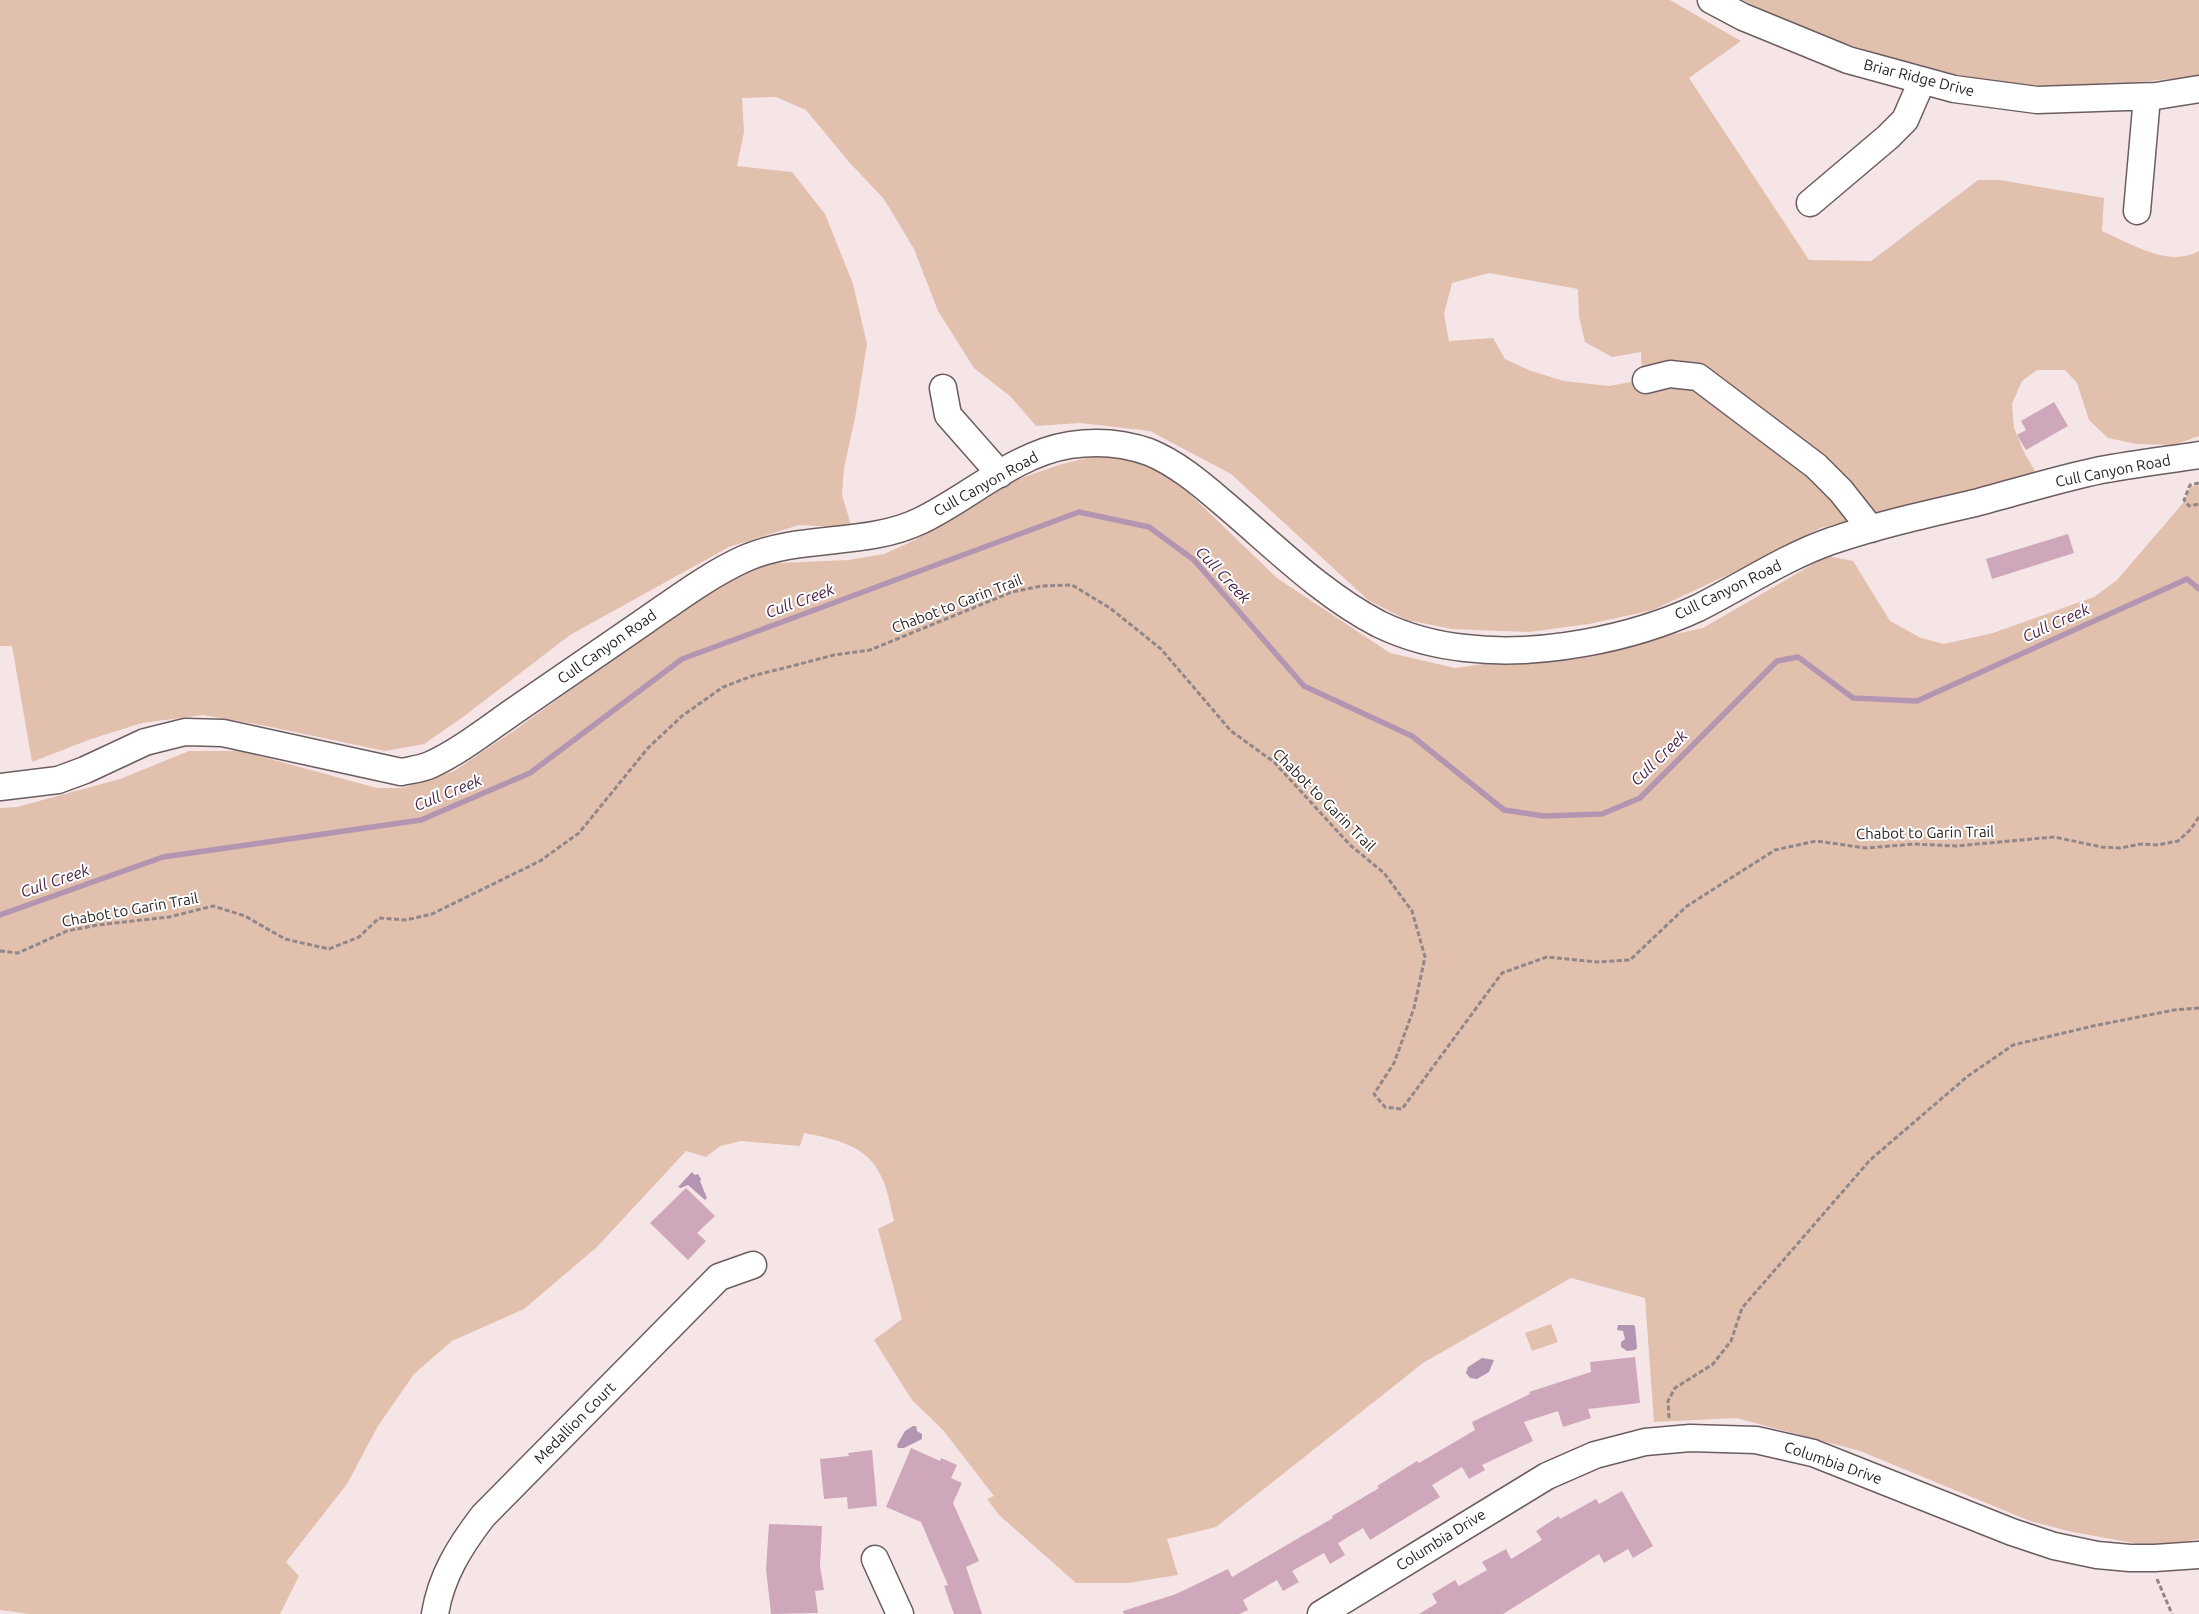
<!DOCTYPE html>
<style>
body{margin:0}
canvas{display:block;background:#f5e5e7}
</style>
<canvas width="2199" height="1614"></canvas>
<script>
const c = document.querySelector('canvas').getContext('2d');
c.lineJoin = 'round';
function paint(path, color) {
  c.fillStyle = color;
  c.fill(path, 'evenodd');
}
function trace(path, color, width, dash) {
  c.strokeStyle = color;
  c.lineWidth = width;
  c.lineCap = dash ? 'butt' : 'round';
  c.setLineDash(dash || []);
  c.stroke(path);
}
function write(font, color, halo, rows, align = 'center') {
  c.font = font + ' Ubuntu,sans-serif';
  c.lineWidth = 4;
  c.setLineDash([]);
  c.textBaseline = 'middle';
  c.strokeStyle = halo;
  c.fillStyle = color;
  for (const [text, x, y, turn = 0] of rows) {
    c.save();
    c.translate(x, y);
    c.rotate((+turn || 0) * Math.PI / 180);
    c.textAlign = isNaN(turn) ? turn : align;
    if (halo) c.strokeText(text, 0, 0);
    c.fillText(text, 0, 0);
    c.restore();
  }
}
paint(new Path2D(`
 M 0,0 L 1670,0 L 1741,41 L 1689,78 L 1809,260 L 1871,261 L 1978,180 L 2000,180 L 2104,198 L 2102,231 C 2132,244 2168,268 2199,251 L 2199,436 L 2174,445 L 2136,444 L 2108,438 L 2089,420 L 2077,383 L 2065,370 L 2037,370 L 2022,381 L 2012,404 L 2014,428 L 2024,452 L 2036,473 L 1820,528 L 1774,553 L 1653,610 L 1589,624 L 1529,632 L 1452,629 L 1407,620 L 1368,600 L 1231,474 L 1150,431 L 1080,423 L 1036,426 L 1011,397 L 974,368 L 938,311 L 914,249 L 884,199 L 849,162 L 806,110 L 776,97 L 742,98 L 744,132 L 737,166 L 792,172 L 825,214 L 853,284 L 867,344 L 855,418 L 844,468 L 842,495 L 852,528 L 799,525 L 729,547 L 570,635 L 463,717 L 424,744 L 385,751 L 266,726 L 203,715 L 142,723 L 91,739 L 32,762 L 12,646 L 0,646 ZM 1489,273 L 1578,289 L 1579,317 L 1585,342 L 1612,357 L 1641,352 L 1642,380 L 1609,386 L 1564,381 L 1531,371 L 1505,359 L 1493,338 L 1449,341 L 1444,314 L 1452,283 Z
 M 1743,0 L 2199,0 L 2199,76 L 2089,87 L 1992,84 L 1905,62 L 1786,25 Z
 M 1091,457 L 1119,457 L 1168,473 L 1277,578 L 1390,653 L 1455,668 L 1637,642 L 1703,628 L 1827,556 L 1853,561 L 1890,621 L 1921,638 L 1944,644 L 1993,633 L 2094,597 L 2117,580 L 2184,502 L 2191,486 L 2199,485 L 2199,1539 L 2172,1544 L 2138,1544 L 2068,1531 L 2030,1521 L 1860,1451 L 1736,1418 L 1654,1422 L 1645,1298 L 1571,1278 L 1423,1363 L 1216,1527 L 1167,1539 L 1178,1575 L 1128,1583 L 1076,1583 L 999,1515 L 987,1499 L 994,1496 L 943,1430 L 912,1400 L 874,1340 L 902,1319 L 878,1229 L 894,1221 C 890,1206 888,1189 881,1176 C 867,1145 835,1139 804,1133 L 800,1146 L 741,1141 L 720,1146 L 706,1157 L 686,1151 L 597,1247 L 524,1309 L 452,1341 L 414,1374 L 378,1426 L 347,1484 L 286,1562 L 299,1576 L 280,1614 L 30,1614 L 0,1610 L 0,808 L 17,807 L 120,779 L 189,751 L 241,751 L 377,788 L 402,788 L 454,771 L 515,730 L 668,619 L 751,569 L 778,563 L 849,560 L 884,554 L 915,540 L 1004,484 L 1062,464 Z
 M 1551,1324 L 1558,1342 L 1532,1351 L 1525,1333 Z`), '#e2c0ae');
paint(new Path2D(`
 M 692,1172 L 695,1175 L 698,1174 L 701,1179 L 700,1181 L 707,1198 L 705,1200 L 688,1185 L 681,1188 L 678,1187 Z
 M 1618,1325 L 1633,1325 L 1635,1326 L 1637,1348 L 1635,1350 L 1627,1351 L 1621,1347 L 1621,1342 L 1625,1339 L 1623,1331 L 1617,1330 Z
 M 1482,1358 L 1494,1360 L 1489,1372 L 1477,1379 L 1470,1378 L 1466,1373 L 1468,1367 Z
 M 913,1426 L 916,1426 L 917,1431 L 922,1434 L 922,1439 L 904,1448 L 898,1448 L 897,1445 L 905,1431 Z`), '#b495b1');
trace(new Path2D(`
 M 0,915 L 163,857 L 421,820 L 530,773 L 682,659 L 1079,512 L 1149,527 L 1194,560 L 1304,686 L 1412,736 L 1504,810 L 1544,816 L 1602,814 L 1640,798 L 1777,661 L 1798,657 L 1853,698 L 1917,701 L 2187,579 L 2199,589`), '#b495b1', 5.5);
paint(new Path2D(`
 M 2054,402 L 2068,426 L 2026,450 L 2017,435 L 2026,430 L 2021,421 Z
 M 2068,534 L 2074,553 L 1992,579 L 1986,559 Z
 M 686,1188 L 715,1216 L 697,1233 L 706,1241 L 688,1260 L 650,1223 Z
 M 1635,1357 L 1640,1403 L 1588,1409 L 1591,1418 L 1563,1427 L 1558,1411 L 1524,1422 L 1533,1441 L 1482,1465 L 1485,1470 L 1469,1479 L 1462,1467 L 1432,1485 L 1440,1497 L 1370,1540 L 1363,1528 L 1338,1543 L 1345,1555 L 1330,1564 L 1324,1553 L 1292,1571 L 1299,1582 L 1283,1591 L 1277,1580 L 1243,1600 L 1248,1610 L 1239,1614 L 1124,1614 L 1123,1611 L 1176,1594 L 1228,1569 L 1232,1577 L 1333,1518 L 1332,1516 L 1379,1488 L 1377,1486 L 1417,1461 L 1419,1463 L 1475,1430 L 1472,1422 L 1530,1394 L 1529,1392 L 1591,1372 L 1590,1362 Z
 M 911,1448 L 940,1461 L 941,1458 L 957,1465 L 951,1478 L 962,1483 L 953,1503 L 979,1561 L 966,1567 L 982,1614 L 954,1614 L 944,1586 L 948,1585 L 921,1522 L 886,1507 Z
 M 872,1450 L 877,1506 L 848,1509 L 847,1497 L 824,1499 L 820,1459 L 849,1456 L 848,1453 Z
 M 1622,1491 L 1653,1546 L 1633,1558 L 1628,1549 L 1604,1563 L 1599,1554 L 1503,1614 L 1419,1614 L 1437,1603 L 1432,1594 L 1455,1580 L 1459,1586 L 1487,1570 L 1482,1562 L 1506,1549 L 1511,1559 L 1542,1540 L 1536,1531 L 1559,1516 L 1560,1519 L 1596,1499 L 1599,1504 Z
 M 769,1524 L 822,1526 L 820,1566 L 824,1590 L 815,1591 L 818,1613 L 771,1614 L 766,1569 Z`), '#cfa7ba');
const minor = new Path2D(`
 M 1711,0 L 1743,17 L 1848,60 L 1954,89 L 2037,100 L 2156,96 L 2199,89
 M 1810,203 L 1888,137 L 1905,120 L 1922,81
 M 2137,211 L 2147,97
 M 1646,380 L 1670,374 L 1698,377 L 1816,466 L 1841,491 L 1871,529
 M 943,388 L 948,415 L 1000,474
 M 0,787 L 58,780 L 85,770 L 145,742 L 185,732 L 223,733 L 401,772 C 410,770 421,769 430,765 C 459,752 488,729 514,711 C 557,681 601,651 645,621 C 677,599 710,574 746,558 C 802,534 865,547 920,521 C 970,497 1014,454 1070,445 C 1096,441 1124,443 1149,452 C 1176,463 1200,483 1222,502 C 1272,544 1321,594 1379,624 C 1406,637 1436,645 1465,648 C 1539,657 1631,639 1698,608 C 1742,586 1785,557 1831,541 C 1878,525 1927,514 1975,503 C 2017,492 2058,479 2101,470 C 2133,464 2166,460 2199,455
 M 875,1559 L 900,1614
 M 435,1614 C 441,1576 460,1546 483,1516 L 719,1277 L 753,1265
 M 1321,1614 L 1547,1476 L 1595,1455 L 1645,1442 L 1690,1438 L 1756,1440 L 1813,1453 L 2012,1532 L 2054,1546 L 2097,1555 L 2130,1558 L 2155,1558 L 2199,1555`);
trace(minor, '#6b5d5f', 29);
trace(new Path2D(`
 M 2199,483 L 2190,485 L 2184,500 L 2189,506 L 2199,504
 M 0,951 L 18,953 L 67,931 L 97,925 L 169,917 L 213,906 L 245,916 L 285,939 L 329,949 L 359,937 L 379,918 L 406,920 L 432,914 L 540,861 L 579,833 L 648,748 L 682,716 L 723,687 L 752,676 L 796,665 L 834,655 L 870,650 L 1012,592 L 1041,586 L 1072,585 L 1110,608 L 1161,649 L 1231,731 L 1274,762 L 1350,845 L 1384,873 L 1412,911 L 1425,957 L 1414,1008 L 1394,1063 L 1374,1094 L 1385,1107 L 1402,1109 L 1502,973 L 1547,957 L 1597,962 L 1630,960 L 1687,906 L 1775,850 L 1816,841 L 1866,848 L 1914,844 L 1956,846 L 2054,837 L 2102,847 L 2120,848 L 2141,844 L 2158,845 L 2178,841 L 2190,830 L 2199,817
 M 1669,1418 L 1668,1401 L 1675,1388 L 1713,1364 L 1731,1341 L 1742,1308 L 1870,1160 L 1968,1076 L 2013,1045 L 2093,1026 L 2174,1010 L 2199,1008
 M 2157,1579 L 2172,1614`), '#928788', 3, [5, 2.5]);
trace(minor, '#fff', 26);
write('15px', '#292323', '#fff', [
 ["Briar Ridge Drive",1919,78,14],
 ["Cull Canyon Road",2113,471,-11],
 ["Cull Canyon Road",986,484,-29],
 ["Cull Canyon Road",1728,590,-26],
 ["Chabot to Garin Trail",957,604,-21],
 ["Cull Canyon Road",607,647,-35],
 ["Chabot to Garin Trail",1324,800,45],
 ["Chabot to Garin Trail",1925,833,-1],
 ["Chabot to Garin Trail",130,910,-10],
 ["Medallion Court",575,1423,-45],
 ["Columbia Drive",1833,1463,19],
 ["Columbia Drive",1441,1540,-32]
]);
write('italic 16px', '#471f46', '#fff', [
 ["Cull Creek",1223,575,47],
 ["Cull Creek",800,601,-20],
 ["Cull Creek",2056,623,-24],
 ["Cull Creek",1659,758,-44],
 ["Cull Creek",448,793,-22],
 ["Cull Creek",55,881,-19]
]);
</script>
